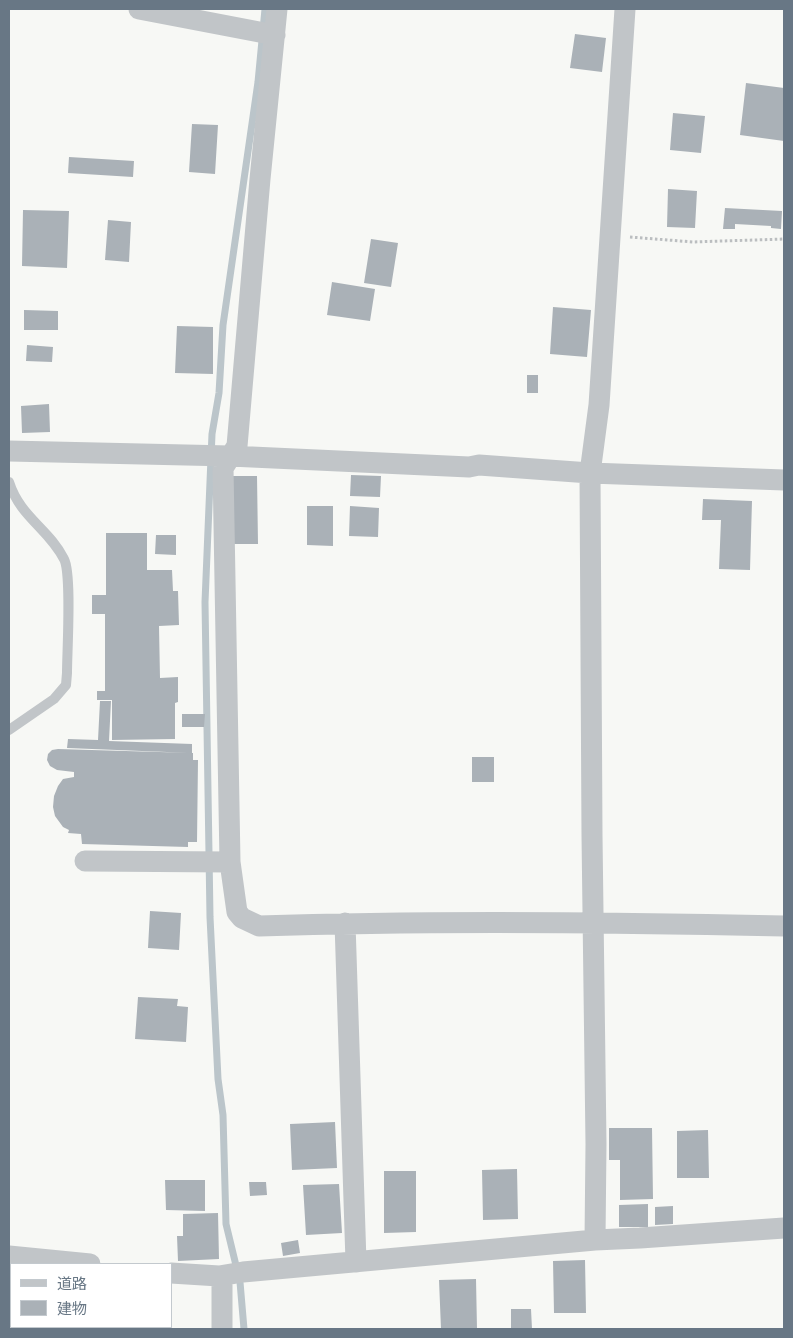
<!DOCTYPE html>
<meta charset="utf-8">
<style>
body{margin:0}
#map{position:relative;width:793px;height:1338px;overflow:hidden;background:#f7f8f5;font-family:Barlow,"Noto Sans JP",sans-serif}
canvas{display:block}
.frame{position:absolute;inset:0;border:10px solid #687785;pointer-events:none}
.legend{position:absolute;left:10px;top:1263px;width:162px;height:65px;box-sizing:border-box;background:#fff;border:1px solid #c3c9ce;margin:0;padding:6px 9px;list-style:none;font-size:15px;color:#687785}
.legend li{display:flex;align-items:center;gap:10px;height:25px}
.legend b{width:25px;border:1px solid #c3c9ce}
</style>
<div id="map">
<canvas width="793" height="1338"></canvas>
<div class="frame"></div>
<ul class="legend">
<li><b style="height:6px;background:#c1c5c8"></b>道路</li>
<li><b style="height:14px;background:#aab1b7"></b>建物</li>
</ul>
</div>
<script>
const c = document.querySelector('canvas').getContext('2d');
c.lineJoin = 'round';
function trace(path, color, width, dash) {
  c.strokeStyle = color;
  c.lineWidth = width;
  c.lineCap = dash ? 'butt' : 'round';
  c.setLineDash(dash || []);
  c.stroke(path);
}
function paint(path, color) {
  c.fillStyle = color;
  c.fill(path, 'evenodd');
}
trace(new Path2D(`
 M 244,1329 L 240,1282 L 226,1224 L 223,1115 L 218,1079 L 210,917 L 205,602 L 212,434 L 219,393 L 223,325 L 258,82 L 265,9`), '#bbc5ca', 7);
paint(new Path2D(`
 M 575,34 L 606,38 L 602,72 L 570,68 Z
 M 746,83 L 784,88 L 784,141 L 740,135 Z
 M 673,113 L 705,116 L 701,153 L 670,150 Z
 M 192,124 L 218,125 L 215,174 L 189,172 Z
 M 69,157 L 134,161 L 133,177 L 68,173 Z
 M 668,189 L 697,191 L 695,228 L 667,227 Z
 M 725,208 L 782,211 L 781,229 L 771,228 L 771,226 L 735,224 L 735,229 L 723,229 Z
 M 23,210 L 69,211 L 67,268 L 22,266 Z
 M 108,220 L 131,222 L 129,262 L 105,260 Z
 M 371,239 L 398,243 L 391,287 L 364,283 Z
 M 332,282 L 375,289 L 370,321 L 327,315 Z
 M 553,307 L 591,310 L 587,357 L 550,354 Z
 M 24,310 L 58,311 L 58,330 L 24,330 Z
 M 177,326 L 213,327 L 213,374 L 175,373 Z
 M 27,345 L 53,347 L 52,362 L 26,361 Z
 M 527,375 L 538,375 L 538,393 L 527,393 Z
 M 49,404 L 50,432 L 22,433 L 21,406 Z
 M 351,475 L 381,476 L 380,497 L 350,496 Z
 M 228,476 L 257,476 L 258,544 L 229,544 Z
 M 703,499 L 752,501 L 750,570 L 719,569 L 721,520 L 702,520 Z
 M 307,506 L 333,506 L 333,546 L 307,545 Z
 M 350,506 L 379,508 L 378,537 L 349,536 Z
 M 106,533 L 147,533 L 147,570 L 172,570 L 173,591 L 178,591 L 179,625 L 159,626 L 160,678 L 178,677 L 178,702 L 175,703 L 175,739 L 112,740 L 112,700 L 97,700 L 97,691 L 105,691 L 105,614 L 92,614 L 92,595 L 106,595 Z
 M 156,535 L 176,535 L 176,555 L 155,554 Z
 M 100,701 L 111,701 L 109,741 L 192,744 L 192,753 L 67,748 L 68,739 L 98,740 Z
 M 182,714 L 205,714 L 204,727 L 182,727 Z
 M 58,749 L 193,753 L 193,760 L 198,760 L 197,842 L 188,842 L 188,847 L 82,844 L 81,834 L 68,833 L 69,830 L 63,827 L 55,816 L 53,807 L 54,796 L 58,786 L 63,779 L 74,777 L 74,772 L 57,770 L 50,766 L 47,760 L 48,754 L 52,750 Z
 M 472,757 L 494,757 L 494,782 L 472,782 Z
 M 150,911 L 181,913 L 179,950 L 148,948 Z
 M 138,997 L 178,999 L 177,1006 L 188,1007 L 186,1042 L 135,1039 Z
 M 335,1122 L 337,1168 L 292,1170 L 290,1124 Z
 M 609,1128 L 652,1128 L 653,1199 L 620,1200 L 620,1160 L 609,1160 Z
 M 708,1130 L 709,1178 L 677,1178 L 677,1131 Z
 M 517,1169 L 518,1219 L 483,1220 L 482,1170 Z
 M 384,1171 L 416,1171 L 416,1232 L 384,1233 Z
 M 165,1180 L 205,1180 L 205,1211 L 166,1210 Z
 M 249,1182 L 266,1182 L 267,1195 L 250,1196 Z
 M 339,1184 L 342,1233 L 306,1235 L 303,1185 Z
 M 648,1204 L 648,1227 L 619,1227 L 619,1205 Z
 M 673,1206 L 673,1224 L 655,1225 L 655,1207 Z
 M 218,1213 L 219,1259 L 178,1261 L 177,1236 L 183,1236 L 183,1214 Z
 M 298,1240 L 300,1253 L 283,1256 L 281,1243 Z
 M 585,1260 L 586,1313 L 554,1313 L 553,1261 Z
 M 476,1279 L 477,1329 L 441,1329 L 439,1280 Z
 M 511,1309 L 531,1309 L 532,1329 L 511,1329 Z`), '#aab1b7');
trace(new Path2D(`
 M 630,237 L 693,242 L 784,239`), '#bbbec0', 3, [2.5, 2.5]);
trace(new Path2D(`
 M 9,482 C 20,517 49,529 64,559 C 72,574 67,651 67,673 L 66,685 L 54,699 L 9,730`), '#c1c5c8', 10);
trace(new Path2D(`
 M 139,9 L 275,35
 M 277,9 L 260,179 L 237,446 L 223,468 L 230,862 L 237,912 L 242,918 L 259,926 C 434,920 609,922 784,926
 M 9,451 L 230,456 L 469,467 L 479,465 L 590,473 L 784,480
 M 85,861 L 230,862
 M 345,923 L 356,1262
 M 595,1240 L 596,1144 L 592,835 L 590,473 L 599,405 L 625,9
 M 9,1256 L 90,1264
 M 171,1273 L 219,1276 L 243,1272 L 595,1240 L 640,1238 L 784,1228
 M 222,1276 L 222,1329`), '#c1c5c8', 21);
</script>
